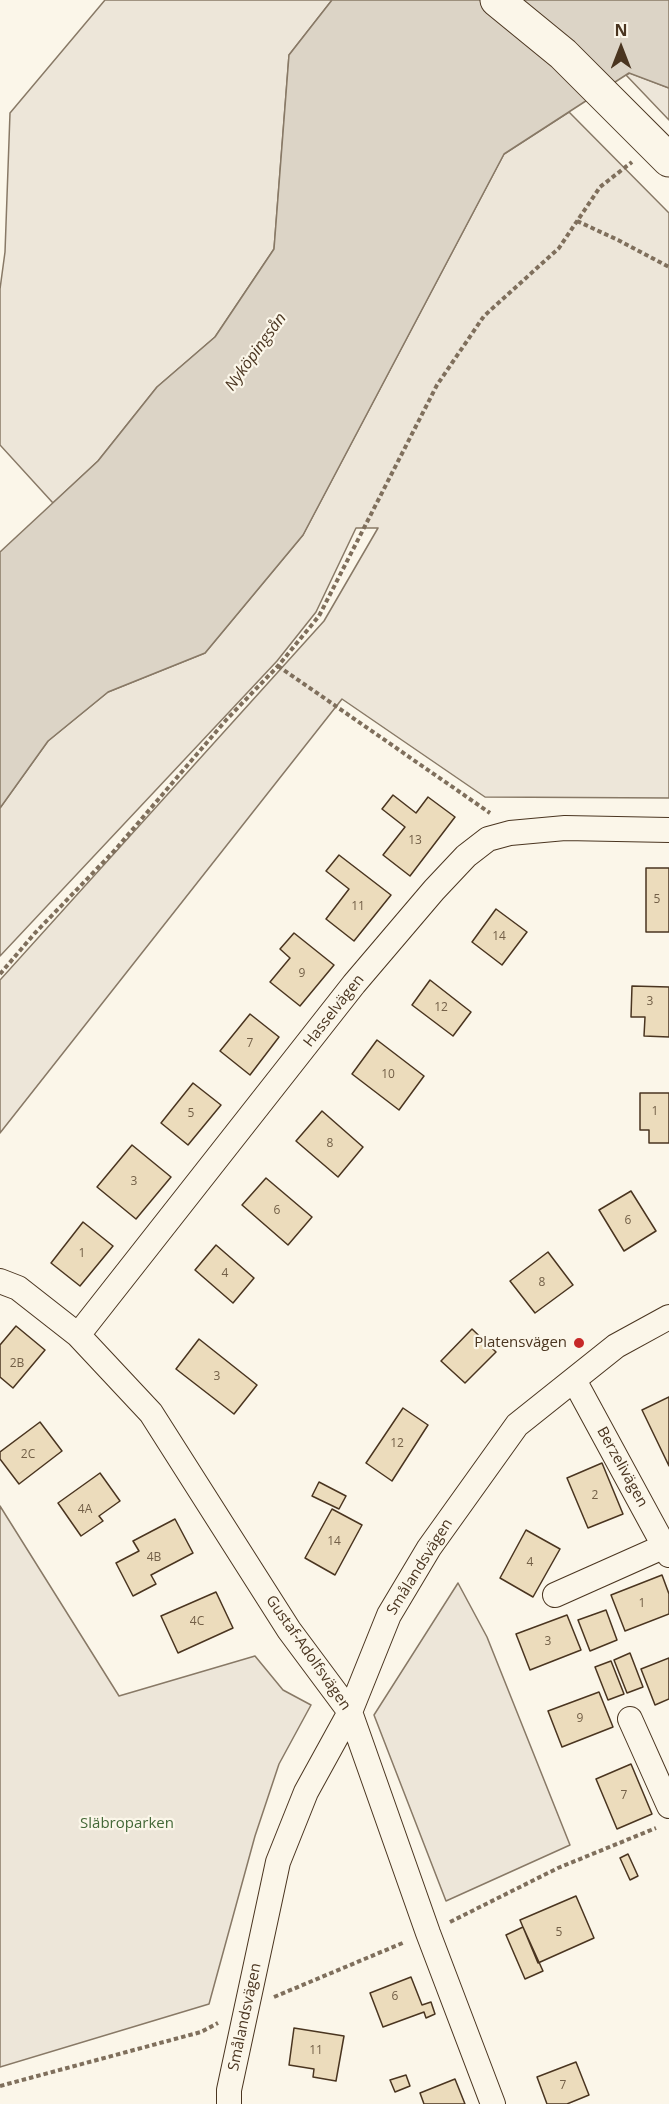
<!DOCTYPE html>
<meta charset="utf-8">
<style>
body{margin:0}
#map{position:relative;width:669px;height:2104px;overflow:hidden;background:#fbf6e9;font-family:"Open Sans",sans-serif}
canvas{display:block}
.north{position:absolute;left:591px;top:18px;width:60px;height:60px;-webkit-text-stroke:4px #fbf6e9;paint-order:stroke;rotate:0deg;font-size:16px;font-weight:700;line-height:24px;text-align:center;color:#4a3520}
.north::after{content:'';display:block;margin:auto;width:21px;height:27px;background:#4a3520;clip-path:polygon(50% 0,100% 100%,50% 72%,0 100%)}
</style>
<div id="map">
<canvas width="669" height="2104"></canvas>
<div class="north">N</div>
</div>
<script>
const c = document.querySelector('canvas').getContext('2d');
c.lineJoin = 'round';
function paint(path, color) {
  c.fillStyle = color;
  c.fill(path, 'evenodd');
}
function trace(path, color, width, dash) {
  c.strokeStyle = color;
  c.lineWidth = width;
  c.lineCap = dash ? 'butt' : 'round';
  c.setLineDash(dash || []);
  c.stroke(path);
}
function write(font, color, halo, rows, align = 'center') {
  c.font = font + ' "Open Sans",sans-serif';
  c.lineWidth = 4.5;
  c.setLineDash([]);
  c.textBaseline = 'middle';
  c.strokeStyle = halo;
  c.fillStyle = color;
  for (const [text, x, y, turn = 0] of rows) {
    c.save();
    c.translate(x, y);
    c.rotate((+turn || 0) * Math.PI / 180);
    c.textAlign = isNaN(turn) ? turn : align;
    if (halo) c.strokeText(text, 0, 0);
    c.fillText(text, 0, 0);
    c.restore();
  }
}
const green = new Path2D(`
 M 105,0 L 332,0 L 289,55 L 274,249 L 215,337 L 157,387 L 98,461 L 53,503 L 0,445 L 0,289 L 5,252 L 10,113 Z
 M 630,73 L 669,88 L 669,120 L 626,75 Z
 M 569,112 L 669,213 L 669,798 L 485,797 L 342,699 L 0,1133 L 0,980 L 324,621 L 378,528 L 356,528 L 316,612 L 277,661 L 0,956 L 0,808 L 48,741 L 108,692 L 205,653 L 303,535 L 504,154 Z
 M 0,1506 L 119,1696 L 255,1656 L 283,1690 L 311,1705 L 279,1764 L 255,1836 L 209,2004 L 0,2067 Z
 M 458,1583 L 487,1637 L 570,1845 L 446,1901 L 374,1715 Z`);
paint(green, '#ede6d9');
trace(green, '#887966', 1.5);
const water = new Path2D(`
 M 332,0 L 669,0 L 669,88 L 629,73 L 504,154 L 303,535 L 205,653 L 108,692 L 48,741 L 0,808 L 0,552 L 98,461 L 157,387 L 215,337 L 274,249 L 289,55 Z`);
paint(water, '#dcd4c6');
trace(water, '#887966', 1.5);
const building = new Path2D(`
 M 393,795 L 416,813 L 428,797 L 455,817 L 410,876 L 383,855 L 405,827 L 382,809 Z
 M 339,855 L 391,895 L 354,941 L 326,919 L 349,889 L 326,871 Z
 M 646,868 L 669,868 L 669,932 L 646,932 Z
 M 496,909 L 527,932 L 502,965 L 472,942 Z
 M 294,933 L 334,965 L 300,1006 L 270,982 L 290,958 L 280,949 Z
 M 430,980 L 471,1012 L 453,1036 L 412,1005 Z
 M 632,986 L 669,987 L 669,1037 L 644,1036 L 645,1017 L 631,1017 Z
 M 250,1014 L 279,1037 L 250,1075 L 220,1051 Z
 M 377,1040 L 424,1076 L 399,1110 L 352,1074 Z
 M 193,1083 L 221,1105 L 188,1145 L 161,1123 Z
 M 640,1093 L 669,1093 L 669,1143 L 649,1143 L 649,1130 L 640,1130 Z
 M 322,1111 L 363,1147 L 338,1177 L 296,1141 Z
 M 132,1145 L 171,1177 L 136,1219 L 97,1187 Z
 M 266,1178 L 312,1217 L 288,1245 L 242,1205 Z
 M 631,1191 L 656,1231 L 624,1251 L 599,1210 Z
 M 83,1222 L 113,1246 L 80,1286 L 51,1263 Z
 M 216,1245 L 254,1278 L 233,1303 L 195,1270 Z
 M 548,1252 L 573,1285 L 535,1313 L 510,1281 Z
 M 16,1326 L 45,1350 L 13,1388 L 0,1377 L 0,1345 Z
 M 472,1329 L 496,1352 L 465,1383 L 441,1361 Z
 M 199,1339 L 257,1385 L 234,1414 L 176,1369 Z
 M 669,1397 L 669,1466 L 642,1410 Z
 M 403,1408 L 428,1425 L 392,1481 L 366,1463 Z
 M 40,1422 L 62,1451 L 19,1484 L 0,1459 L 0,1452 Z
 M 602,1463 L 623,1514 L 588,1528 L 567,1478 Z
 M 100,1473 L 120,1501 L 99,1516 L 103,1521 L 81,1536 L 58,1503 Z
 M 319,1482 L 346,1496 L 339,1509 L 312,1496 Z
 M 332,1509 L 362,1525 L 335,1575 L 305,1558 Z
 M 175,1519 L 193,1553 L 151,1575 L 156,1584 L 133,1596 L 116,1563 L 139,1551 L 133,1541 Z
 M 526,1530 L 560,1549 L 533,1597 L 500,1578 Z
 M 662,1575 L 669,1594 L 669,1614 L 625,1631 L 611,1595 Z
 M 216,1592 L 233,1628 L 178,1653 L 161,1616 Z
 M 606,1610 L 617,1640 L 590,1651 L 578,1620 Z
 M 567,1615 L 581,1650 L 530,1670 L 516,1634 Z
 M 630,1653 L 643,1687 L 627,1693 L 614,1660 Z
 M 669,1658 L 669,1699 L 655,1705 L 641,1669 Z
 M 611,1661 L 624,1694 L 608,1700 L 595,1667 Z
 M 599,1692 L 613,1727 L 562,1747 L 548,1711 Z
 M 631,1764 L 652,1814 L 617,1829 L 596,1779 Z
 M 628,1854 L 638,1876 L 630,1880 L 620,1858 Z
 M 576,1896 L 594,1938 L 538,1963 L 520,1920 Z
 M 523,1927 L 543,1971 L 525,1979 L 506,1935 Z
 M 411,1977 L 422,2005 L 431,2002 L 435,2014 L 426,2018 L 424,2012 L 383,2027 L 370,1993 Z
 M 294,2028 L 344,2036 L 336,2081 L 313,2077 L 314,2069 L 289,2065 Z
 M 576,2062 L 589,2095 L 567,2104 L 547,2104 L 537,2077 Z
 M 406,2075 L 410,2086 L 395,2092 L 390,2080 Z
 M 455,2079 L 465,2104 L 424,2104 L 420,2093 Z`);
paint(building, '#ecdcbc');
trace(building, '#4a3520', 1.5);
const minor = new Path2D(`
 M 0,1281 L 18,1288 L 78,1335 L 151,1413 L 289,1630 L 350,1712 L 428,1933 L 493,2104
 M 78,1335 L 354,984 L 434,890 L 466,856 L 488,839 L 510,833 L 565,828 L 669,830
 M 574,1380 L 669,1555
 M 555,1595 L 665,1546
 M 630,1719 L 669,1806
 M 229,2104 L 229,2090 L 278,1862 L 306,1792 L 350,1712 L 389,1615 L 429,1548 L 517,1425 L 616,1346 L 669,1317`);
const primary = new Path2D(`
 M 497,0 L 563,54 L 669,160`);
trace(minor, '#4a3520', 26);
trace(primary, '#4a3520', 35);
trace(new Path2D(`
 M 577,221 L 618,240 L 669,267
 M 278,666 L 490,813
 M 0,974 L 35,933 L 115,850 L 227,719 L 278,666 L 319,616 L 437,385 L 484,316 L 559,248 L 600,187 L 632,162
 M 450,1922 L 558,1868 L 656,1828
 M 274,1997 L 405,1942
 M 0,2086 L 201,2032 L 218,2023`), '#7f6f5c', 4, [4.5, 3]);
trace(minor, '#fbf6e9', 24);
trace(primary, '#fbf6e9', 33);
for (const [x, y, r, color] of [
 [579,1343,6,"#c62828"]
]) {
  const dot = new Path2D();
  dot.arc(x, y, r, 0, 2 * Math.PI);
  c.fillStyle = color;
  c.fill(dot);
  trace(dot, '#fbf6e9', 2);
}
write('12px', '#725f47', null, [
 ["13",415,841],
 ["5",657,900],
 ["11",358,907],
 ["14",499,937],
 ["9",302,974],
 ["3",650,1002],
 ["12",441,1008],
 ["7",250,1044],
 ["10",388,1075],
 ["1",655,1112],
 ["5",191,1114],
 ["8",330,1144],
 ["3",134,1182],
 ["6",277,1211],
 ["6",628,1221],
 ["1",82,1254],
 ["4",225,1274],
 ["8",542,1283],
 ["2B",17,1364],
 ["3",217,1377],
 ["12",397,1444],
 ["2C",28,1455],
 ["2",595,1496],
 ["4A",85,1510],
 ["14",334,1542],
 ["4B",154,1558],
 ["4",530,1563],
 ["1",642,1604],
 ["4C",197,1622],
 ["3",548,1642],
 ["9",580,1719],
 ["7",624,1796],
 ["5",559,1933],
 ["6",395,1997],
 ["11",316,2051],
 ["7",563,2086]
]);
write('15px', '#4a3520', '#fbf6e9', [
 ["Hasselvägen",334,1011,-52],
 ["Berzelivägen",622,1467,61],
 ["Smålandsvägen",420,1567,-58],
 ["Gustaf-Adolfsvägen",308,1653,55],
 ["Smålandsvägen",245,2017,-78]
]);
write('15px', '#4a3520', '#fbf6e9', [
 ["Platensvägen",567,1343]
], 'right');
write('15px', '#436837', '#fbf6e9', [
 ["Släbroparken",127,1824]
]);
write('italic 16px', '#4a3520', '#fbf6e9', [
 ["Nyköpingsån",256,352,-54]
]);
</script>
